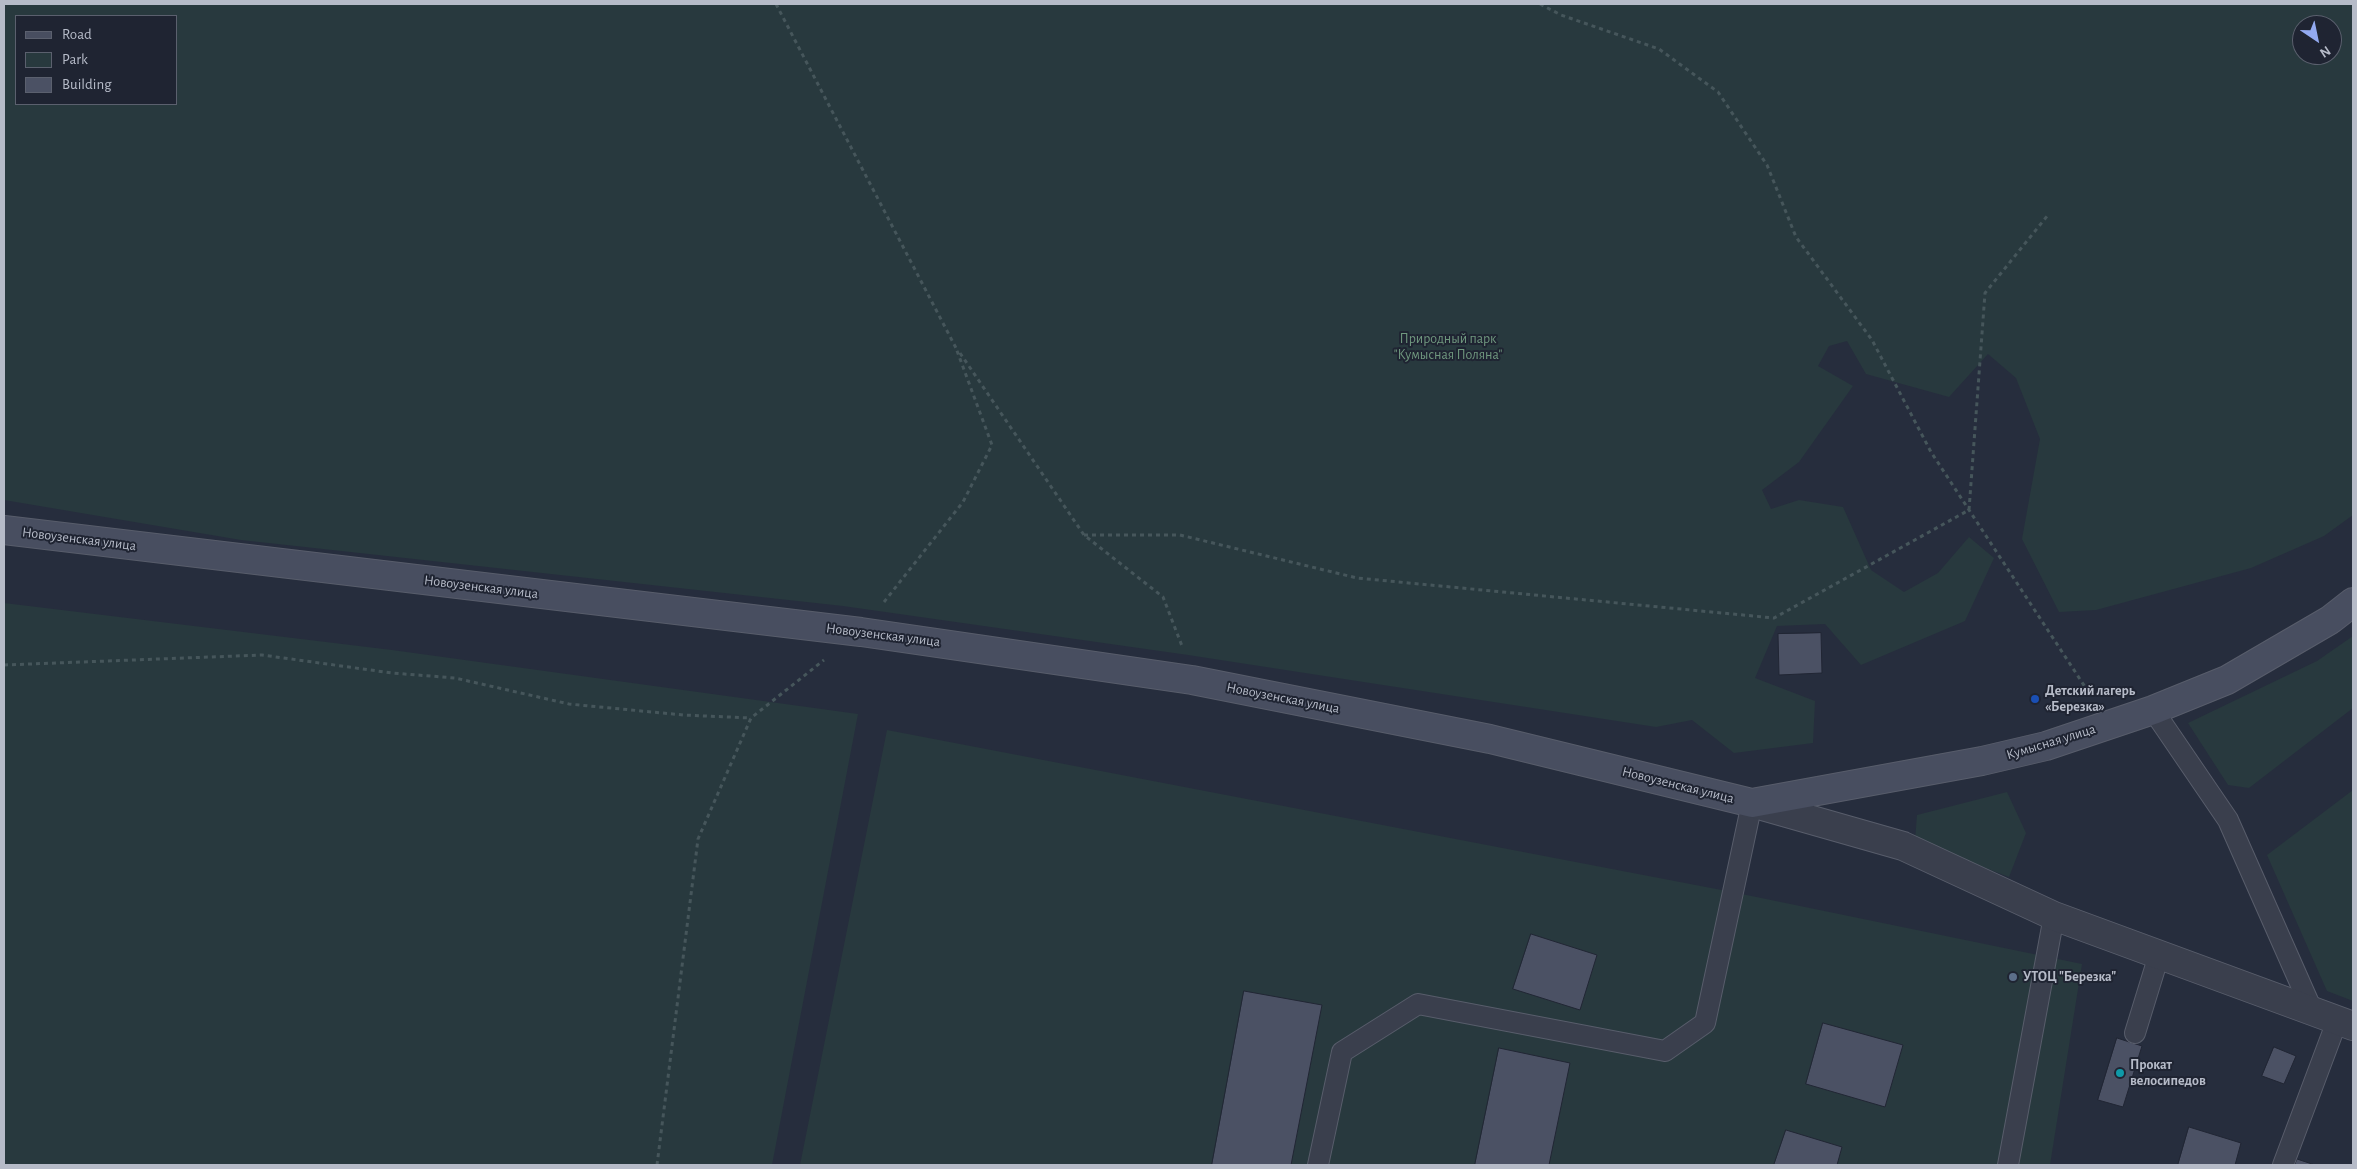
<!DOCTYPE html>
<meta charset="utf-8">
<style>
body{margin:0}
#map{position:relative;width:2357px;height:1169px;overflow:hidden;background:#262d3d;font-family:"Alegreya Sans",sans-serif}
canvas{display:block}
.frame{position:absolute;inset:0;border:5px solid #b6bbc8;pointer-events:none}
.legend{position:absolute;left:15px;top:15px;width:162px;height:90px;box-sizing:border-box;background:#1f2432;border:1px solid #5b606e;margin:0;padding:6px 9px;list-style:none;font-size:15px;color:#b6bbc8}
.legend li{display:flex;align-items:center;gap:10px;height:25px}
.legend b{width:25px;border:1px solid #5b606e}
.north{position:absolute;left:2292px;top:15px;width:50px;height:50px;box-sizing:border-box;background:#1f2432;border:1px solid #5b606e;border-radius:50%;rotate:146deg;font-size:14px;font-weight:700;line-height:20px;text-align:center;color:#b6bbc8}
.north::after{content:'';display:block;margin:auto;width:18px;height:22px;background:#93aaf1;clip-path:polygon(50% 0,100% 100%,50% 72%,0 100%)}
</style>
<div id="map">
<canvas width="2357" height="1169"></canvas>
<div class="frame"></div>
<ul class="legend">
<li><b style="height:6px;background:#484e60"></b>Road</li>
<li><b style="height:14px;background:#28393e"></b>Park</li>
<li><b style="height:14px;background:#4b5164"></b>Building</li>
</ul>
<div class="north">N</div>
</div>
<script>
const c = document.querySelector('canvas').getContext('2d');
c.lineJoin = 'round';
function paint(path, color) {
  c.fillStyle = color;
  c.fill(path, 'evenodd');
}
function trace(path, color, width, dash) {
  c.strokeStyle = color;
  c.lineWidth = width;
  c.lineCap = dash ? 'butt' : 'round';
  c.setLineDash(dash || []);
  c.stroke(path);
}
function write(font, color, halo, rows, align = 'center') {
  c.font = font + ' "Alegreya Sans",sans-serif';
  c.lineWidth = 4;
  c.setLineDash([]);
  c.textBaseline = 'middle';
  c.strokeStyle = halo;
  c.fillStyle = color;
  for (const [text, x, y, turn = 0] of rows) {
    c.save();
    c.translate(x, y);
    c.rotate((+turn || 0) * Math.PI / 180);
    c.textAlign = isNaN(turn) ? turn : align;
    if (halo) c.strokeText(text, 0, 0);
    c.fillText(text, 0, 0);
    c.restore();
  }
}
paint(new Path2D(`
 M 4,4 L 2353,4 L 2353,515 L 2324,536 L 2251,568 L 2096,610 L 2059,612 L 2022,539 L 2040,439 L 2016,378 L 1988,354 L 1949,397 L 1866,374 L 1847,341 L 1829,346 L 1818,366 L 1853,386 L 1799,462 L 1762,490 L 1771,509 L 1799,500 L 1843,507 L 1871,570 L 1904,592 L 1938,573 L 1969,537 L 1994,558 L 1965,621 L 1861,665 L 1825,624 L 1777,626 L 1755,678 L 1815,701 L 1813,743 L 1734,753 L 1692,720 L 1656,727 L 1188,655 L 843,606 L 241,540 L 4,500 ZM 16,16 L 176,16 L 176,104 L 16,104 ZM 2302,25 L 2332,25 L 2332,55 L 2302,55 Z
 M 4,603 L 392,650 L 858,714 L 772,1165 L 4,1165 Z
 M 2353,636 L 2353,708 L 2249,788 L 2228,785 L 2188,723 L 2317,661 Z
 M 887,730 L 1732,892 L 2082,964 L 2050,1165 L 800,1165 Z
 M 2353,790 L 2353,1001 L 2327,991 L 2267,855 Z
 M 2007,792 L 2026,833 L 2009,877 L 1915,841 L 1917,815 Z`), '#28393e');
const building = new Path2D(`
 M 1821,633 L 1822,673 L 1779,675 L 1778,634 Z
 M 1531,934 L 1597,955 L 1580,1010 L 1513,989 Z
 M 1244,991 L 1322,1005 L 1291,1165 L 1212,1165 Z
 M 1823,1023 L 1903,1045 L 1885,1107 L 1806,1084 Z
 M 2117,1038 L 2142,1046 L 2123,1107 L 2098,1100 Z
 M 2274,1047 L 2296,1056 L 2284,1084 L 2262,1076 Z
 M 1499,1048 L 1570,1063 L 1549,1165 L 1475,1165 Z
 M 2189,1127 L 2241,1143 L 2235,1165 L 2178,1165 Z
 M 1786,1130 L 1842,1147 L 1837,1165 L 1774,1165 Z
 M 2297,1159 L 2315,1165 L 2295,1165 Z`);
paint(building, '#4b5164');
trace(building, '#212634', 1);
const lane = new Path2D(`
 M 2153,710 L 2228,820 L 2312,1010
 M 2135,1033 L 2159,955
 M 1318,1165 L 1342,1052 L 1418,1004 L 1665,1051 L 1705,1023 L 1752,803
 M 2008,1165 L 2054,916
 M 2283,1165 L 2337,1021`);
const street = new Path2D(`
 M 1752,803 L 1903,846 L 2054,916 L 2353,1026`);
const secondary = new Path2D(`
 M 4,530 L 861,632 L 1192,680 L 1490,739 L 1752,803 L 1982,761 L 2046,746 L 2153,710 L 2227,680 L 2330,620 L 2353,602`);
trace(lane, '#585d6b', 22);
trace(street, '#585d6b', 30);
trace(secondary, '#585d6b', 30);
trace(new Path2D(`
 M 776,4 L 956,348
 M 1540,4 L 1561,15 L 1659,49 L 1718,92 L 1767,165 L 1796,237 L 1872,340 L 1931,452 L 2091,696
 M 960,353 L 1084,535 L 1163,597 L 1182,646
 M 1084,535 L 1180,535 L 1357,578 L 1774,618 L 1969,510 L 1985,293 L 2048,215
 M 884,602 L 963,502 L 992,445 L 956,348
 M 4,665 L 262,655 L 392,673 L 455,678 L 569,704 L 683,715 L 751,718
 M 657,1165 L 698,839 L 751,718 L 824,660`), '#46565b', 3, [4, 4]);
trace(lane, '#3a3f4d', 20);
trace(street, '#3a3f4d', 28);
trace(secondary, '#484e60', 28);
for (const [x, y, r, color] of [
 [2035,699,5,"#1a4fb4"],
 [2013,977,5,"#5c6f8a"],
 [2120,1073,5,"#0f9aa8"]
]) {
  const dot = new Path2D();
  dot.arc(x, y, r, 0, 2 * Math.PI);
  c.fillStyle = color;
  c.fill(dot);
  trace(dot, '#1f2432', 2);
}
write('14px', '#6f977e', '#1f2432', [
 ["Природный парк",1448,339],
 ["\"Кумысная Поляна\"",1448,355]
]);
write('14px', '#b6bbc8', '#1f2432', [
 ["Новоузенская улица",79,539,7],
 ["Новоузенская улица",481,587,7],
 ["Новоузенская улица",883,635,7],
 ["Новоузенская улица",1283,698,11],
 ["Кумысная улица",2051,742,-17],
 ["Новоузенская улица",1678,785,14]
]);
write('bold 14px', '#b6bbc8', '#1f2432', [
 ["Детский лагерь",2045,691],
 ["«Березка»",2045,707],
 ["УТОЦ \"Березка\"",2023,977],
 ["Прокат",2130,1065],
 ["велосипедов",2130,1081]
], 'left');
</script>
